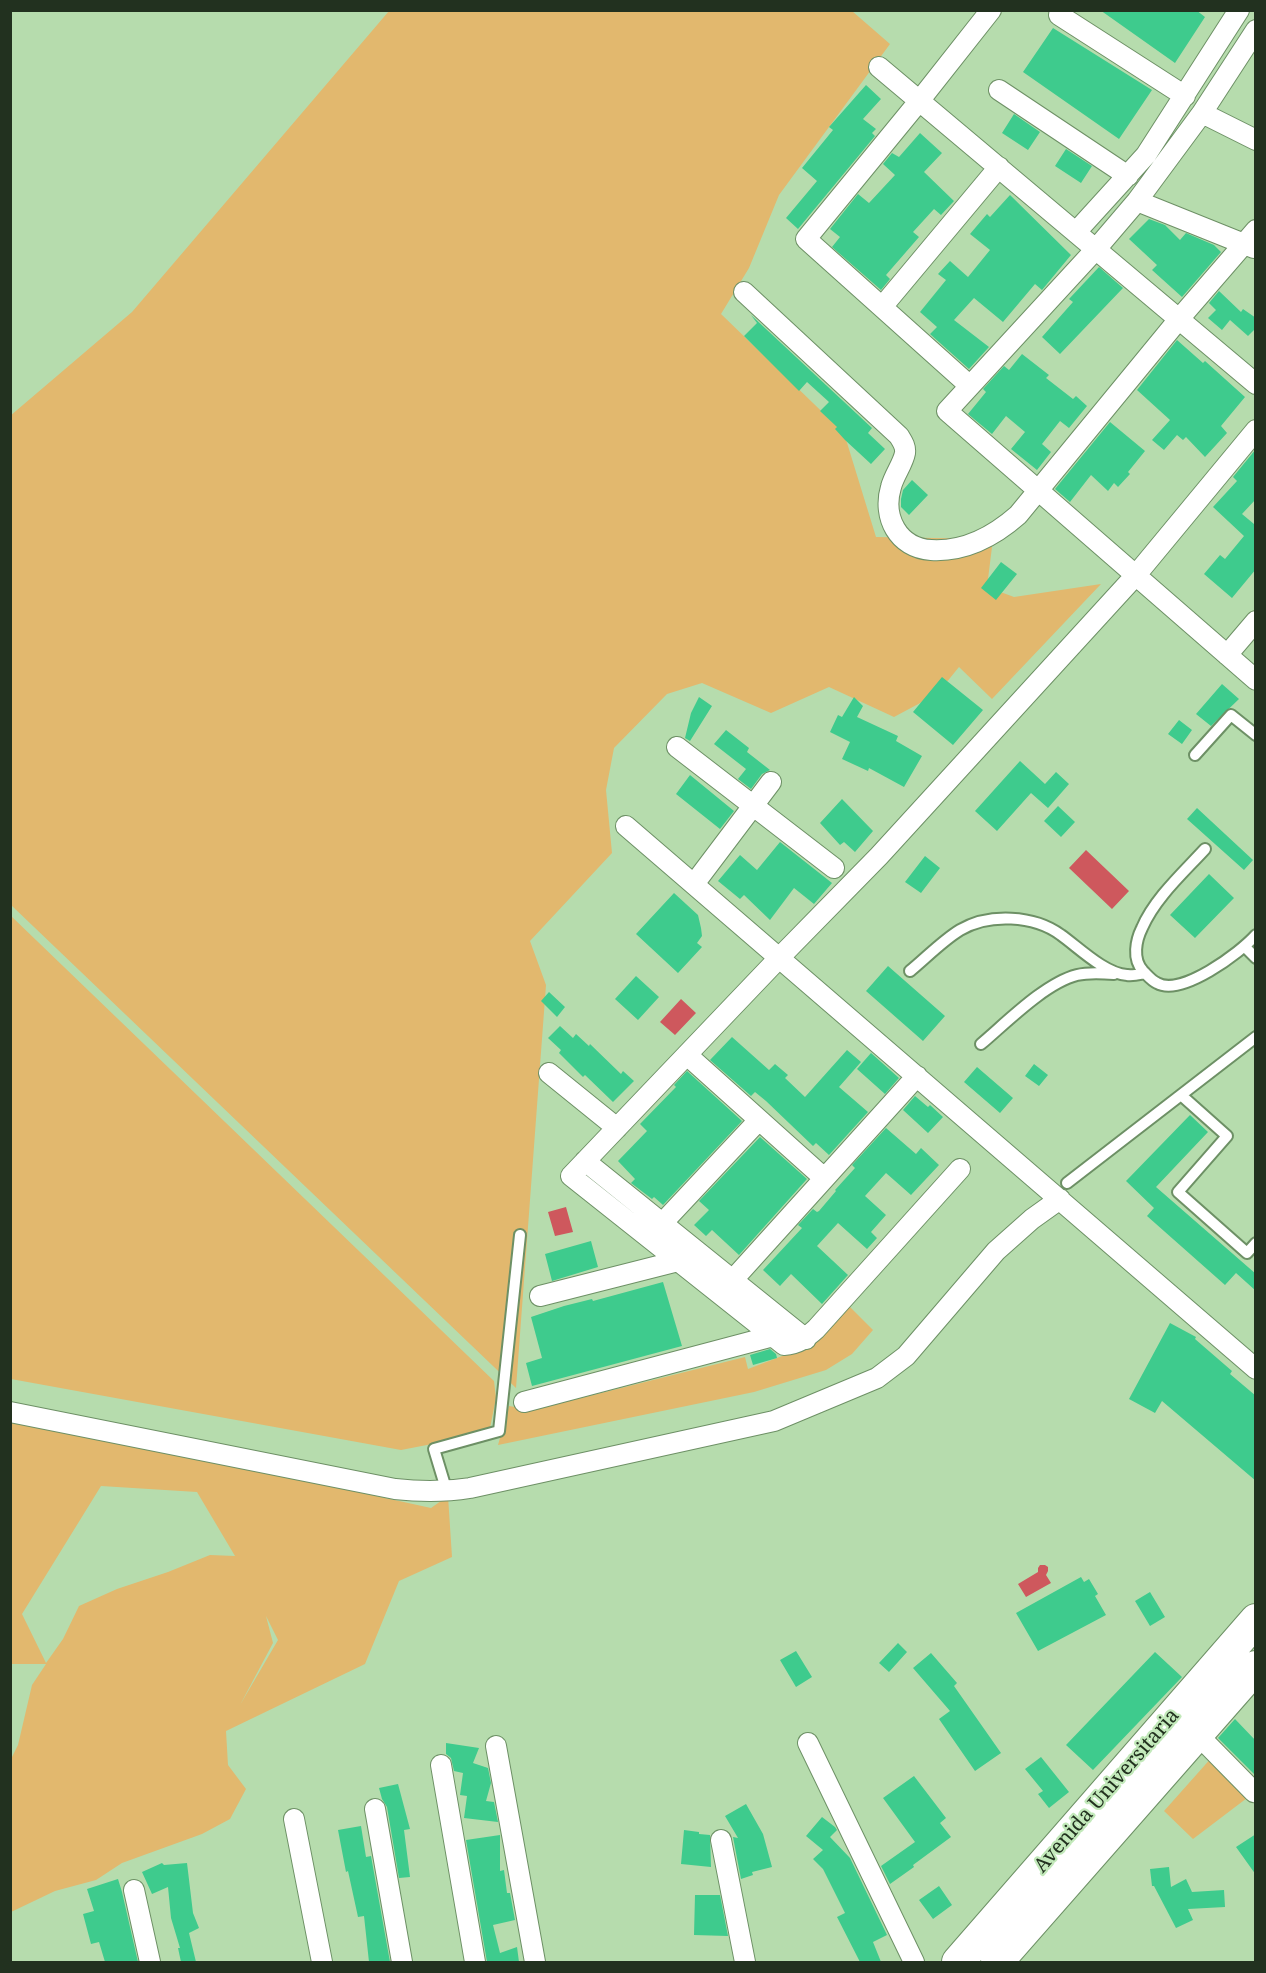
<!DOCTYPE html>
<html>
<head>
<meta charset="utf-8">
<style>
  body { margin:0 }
  #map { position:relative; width:1266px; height:1973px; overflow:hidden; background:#b6dcad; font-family:"Noto Serif",serif }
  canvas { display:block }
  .frame { position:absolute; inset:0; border:12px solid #22311f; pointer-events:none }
</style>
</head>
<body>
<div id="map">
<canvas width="1266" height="1973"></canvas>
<div class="frame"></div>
</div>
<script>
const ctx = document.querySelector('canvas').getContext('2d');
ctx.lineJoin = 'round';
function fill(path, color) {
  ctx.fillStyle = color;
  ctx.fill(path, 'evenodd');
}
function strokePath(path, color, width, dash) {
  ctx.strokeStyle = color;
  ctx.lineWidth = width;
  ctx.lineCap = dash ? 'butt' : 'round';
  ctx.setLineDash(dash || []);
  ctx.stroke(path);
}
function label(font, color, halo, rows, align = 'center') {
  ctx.font = font + ' "Noto Serif",serif';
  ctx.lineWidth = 4.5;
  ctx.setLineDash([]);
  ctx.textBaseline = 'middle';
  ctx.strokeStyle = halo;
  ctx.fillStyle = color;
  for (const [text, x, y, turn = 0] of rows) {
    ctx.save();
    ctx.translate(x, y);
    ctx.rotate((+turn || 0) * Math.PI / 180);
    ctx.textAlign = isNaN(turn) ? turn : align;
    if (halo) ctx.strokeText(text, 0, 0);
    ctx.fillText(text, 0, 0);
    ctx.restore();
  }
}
fill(new Path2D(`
  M389 11H852L890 44 779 195 749 268 721 314 844 433 876 537 993 539 987 587 1014 597 1101 584 992 699 959 667 937 694 894 717 829 687 771 713 702 683 667 694 614 748 606 790 612 853 530 941 546 985 516 1388 11 905 10 416 132 312Z
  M10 915 494 1381 496 1398 489 1433 401 1450 11 1379Z
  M847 1304 873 1330 852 1354 826 1370 754 1392 498 1445 509 1406 533 1410 745 1357 748 1369 790 1353Z
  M11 1416 431 1508 448 1496 452 1557 399 1581 365 1664 226 1731 228 1765 246 1789 230 1819 202 1834 122 1863 96 1880 55 1891 11 1912 10 1761 18 1745 32 1685 46 1664H11ZM101 1486 197 1492 235 1556 210 1555 168 1572 117 1589 79 1606 63 1639 46 1663 22 1614ZM266 1616 278 1640 240 1705 273 1643Z
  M1213 1756 1251 1795 1193 1839 1164 1811Z`), '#e2b86e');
fill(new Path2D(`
  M1086 850 1129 891 1112 909 1069 868Z
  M681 999 696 1013 675 1035 660 1022Z
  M566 1207 573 1232 555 1236 548 1212Z
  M1040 1565H1045L1048 1567V1571L1046 1575 1051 1583 1026 1597 1018 1584 1038 1572V1568Z`), '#ce585d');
fill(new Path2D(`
  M1100 10H1196L1205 17 1175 63Z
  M1053 28 1152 90 1119 139 1023 72Z
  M866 85 881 99 863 119 876 129 872 133 875 136 798 229 786 218 817 181 802 168 833 130 829 127Z
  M1014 114 1040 132 1028 150 1002 133Z
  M920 133 942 153 924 172 954 201 941 215 934 209 913 232 919 237 886 275 890 279 881 290 832 247 840 237 830 229 858 194 869 203 895 175 883 164 892 153 899 157Z
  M1066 149 1092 166 1081 183 1055 166Z
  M1010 195 1071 255 1042 290 1035 284 1003 322 974 298 954 320 989 347 969 369 930 334 937 327 920 312 946 280 938 274 950 261 968 277 990 250 970 234 987 214 990 217Z
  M1149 219 1165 225 1180 240 1186 233 1214 245 1221 252 1182 297 1152 270 1157 265 1129 239Z
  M1099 267 1123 288 1060 354 1042 337 1073 302 1069 299Z
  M1219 291 1241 312 1243 309 1256 318V328L1248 336 1230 320 1222 330 1208 318 1216 310 1209 303Z
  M751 315 872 428 868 433 885 449 871 464 845 440 835 429 837 427 820 411 829 402 807 382 799 391 744 336 757 323Z
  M1177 340 1203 363 1205 361 1245 397 1221 426 1227 433 1205 457 1186 437 1183 440 1177 435 1164 450 1152 440 1170 420 1137 390Z
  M1022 354 1049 375 1046 378 1073 399 1076 396 1087 406 1069 428 1060 421 1042 444 1051 452 1037 470 1011 449 1025 432 1006 416 992 434 968 414 986 392 983 389 1004 366 1009 370Z
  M1110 422 1145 451 1128 472 1130 474 1118 487 1114 483 1108 491 1091 475 1070 502 1055 489Z
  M1256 449V499L1242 514 1254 524 1256 523V569L1232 598 1204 574 1220 555 1225 559 1244 536 1213 507 1237 481 1233 477Z
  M912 480 928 495 909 515 901 507V499L903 490Z
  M1001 562 1017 574 996 600 981 588Z
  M942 677 983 710 953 745 913 712Z
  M1222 684 1239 699 1211 726 1196 714Z
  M699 697 712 706 690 741 685 738 691 713Z
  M854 697 863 706 857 717 898 736 896 741 922 756 904 787 869 768 868 771 842 759 850 742 830 732 838 715 842 717Z
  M1179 720 1192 730 1182 744 1168 734Z
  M726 730 749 748 747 752 770 770 762 774 751 789 738 779 746 769 714 744Z
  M1020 761 1045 784 1056 772 1069 784 1048 808 1031 793 997 831 975 811Z
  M690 775 734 811 720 829 676 794Z
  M842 799 873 831 855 852 844 842 840 845 820 823Z
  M1058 806 1075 822 1061 837 1044 821Z
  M1197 808 1253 860 1244 870 1187 819Z
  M780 842 832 883 814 904 794 888 770 920 744 895 740 899 718 881 740 855 757 870Z
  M925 856 940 868 921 893 905 882Z
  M1209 874 1234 898 1195 938 1170 915Z
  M674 893 698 915 701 928 702 936 697 943 702 947 678 973 636 934Z
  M888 966 945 1016 923 1041 866 991Z
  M636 976 659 997 638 1020 615 999Z
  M549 992 565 1007 557 1017 541 1001Z
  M560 1026 573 1038 576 1034 589 1046 590 1044 621 1074 623 1071 634 1081 613 1102 585 1075 583 1077 559 1053 561 1050 548 1038Z
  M732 1037 769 1070 775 1064 788 1075 785 1078 805 1097 847 1050 861 1062 839 1087 868 1112 829 1155 816 1143 813 1146 766 1101 755 1092 751 1096 710 1060Z
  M871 1053 899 1078 885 1094 857 1069Z
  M1034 1064 1048 1075 1039 1086 1025 1076Z
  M977 1067 1013 1098 1000 1113 964 1082Z
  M687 1071 742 1121 663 1205 654 1197 652 1199 631 1183 635 1179 618 1161 647 1131 640 1124 676 1087 674 1085Z
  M915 1096 928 1107 930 1105 943 1117 928 1133 903 1110Z
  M1190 1115 1208 1132 1156 1187 1256 1274V1291L1236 1273 1225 1285 1147 1216 1154 1208 1126 1181Z
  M886 1128 916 1154 921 1148 939 1165 911 1195 886 1173 865 1196 886 1215 871 1232 877 1238 867 1249 838 1223 817 1246 848 1275 822 1304 791 1274 780 1286 763 1270 802 1228 798 1225 813 1209 817 1212 819 1211 836 1191 835 1190 855 1168 852 1165Z
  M760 1137 807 1179 739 1255 712 1230 706 1236 694 1225 709 1210 699 1201Z
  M591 1241 598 1267 552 1281 545 1254Z
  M663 1282 682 1346 532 1386 526 1363 542 1358 531 1317 564 1306 592 1299 593 1301Z
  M1170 1323 1196 1337 1195 1339 1232 1371 1230 1374 1256 1396V1481L1162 1401 1155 1413 1129 1399Z
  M770 1349 776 1354 777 1358 753 1365 750 1355Z
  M1081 1577 1084 1582 1089 1579 1098 1594 1095 1596 1106 1615 1038 1651 1016 1613Z
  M1150 1592 1165 1617 1150 1626 1135 1601Z
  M898 1643 907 1652 889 1672 879 1663Z
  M796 1651 812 1677 796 1687 780 1660Z
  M1155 1652 1182 1677 1093 1770 1066 1745Z
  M931 1653 957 1683 954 1686 1001 1753 975 1771 939 1719 950 1711 913 1668Z
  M1235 1719 1256 1741V1776L1218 1738Z
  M446 1743 479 1748 473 1763 488 1768 491 1783 486 1801 494 1802 498 1822 464 1818 467 1796 460 1795 463 1773 454 1771 451 1758 446 1754Z
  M1041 1757 1069 1792 1049 1808 1038 1794 1043 1791 1025 1769Z
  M914 1776 946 1818 940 1823 951 1837 913 1865 914 1867 890 1884 881 1866 915 1842 883 1798Z
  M398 1784 410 1829 404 1830 410 1877 399 1878 387 1807 382 1799 379 1788Z
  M746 1804 763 1834 772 1867 752 1872 753 1875 741 1879 733 1837 738 1838 725 1816Z
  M822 1817 835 1827 837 1830 830 1837 850 1858 887 1935 873 1942 881 1962H860L837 1917 845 1913 823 1869 813 1859 823 1850 806 1836Z
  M361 1826 366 1857 371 1856 390 1962H369L364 1916 358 1917 348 1871 346 1872 338 1830Z
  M684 1830 699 1832V1834L710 1835 711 1867 681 1864Z
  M1256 1834V1875L1236 1847Z
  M500 1835V1871L504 1870 507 1893H510L515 1920 493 1925 500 1953 517 1947 519 1962H487L466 1840Z
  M162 1863 164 1865 187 1863 193 1913 199 1928 189 1933 196 1962H181L178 1948H180L171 1918 168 1887 152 1894 142 1872Z
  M1169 1867 1171 1887 1186 1879 1192 1892 1224 1890 1225 1907 1188 1909 1193 1920 1176 1928 1154 1886H1152L1150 1869Z
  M118 1879 122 1892 138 1962H105L99 1942 91 1944 83 1914 94 1911 87 1889Z
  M939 1886 952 1905 933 1919 919 1900Z
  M695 1895H720L728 1936 694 1935Z`), '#3ecb8d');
const service = new Path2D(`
  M1195 755 1231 715 1256 735
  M1205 849C1183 873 1155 898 1142 928 1136 940 1132 959 1143 971 1147 975 1152 981 1157 983 1181 997 1240 953 1256 935
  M1245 947 1256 958
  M910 971C926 958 942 941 960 930 989 913 1034 915 1061 935 1078 947 1105 974 1127 975 1133 976 1140 974 1145 973
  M981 1044C1006 1023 1045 983 1077 975 1089 972 1102 973 1114 974
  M1181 1095 1227 1136 1178 1192 1247 1253 1256 1243
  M1067 1183 1256 1037
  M447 1492 434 1449 499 1431 520 1235`);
const minor = new Path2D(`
  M1059 15 1185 96
  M1256 30 1202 113 1137 201 1096 249 947 411 1256 680
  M879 67 1256 384
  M999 90 1128 176
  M1202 113 1256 140
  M1137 201 1254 248
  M1076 232 1146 155 1239 10
  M744 292 899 436C902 441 906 446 905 453 903 464 894 475 891 487 882 517 898 548 931 550 965 552 993 537 1018 515L1179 319 1256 230
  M882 307 999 167
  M970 386 806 239 920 100 991 10
  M1227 655 1256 621
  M677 747 834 868
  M626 826 1256 1369
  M694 884 771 782
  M687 1055 824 1178
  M549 1073 617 1128
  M585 1161 806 1339
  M960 1169 816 1329C806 1338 798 1344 784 1345L571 1176 780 957 879 856 1136 575 1256 430
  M654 1232 759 1120
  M720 1294 917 1076
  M540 1296 678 1261
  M524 1402 773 1336
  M10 1412 395 1489C421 1492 445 1492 470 1488L774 1421 877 1378 906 1356 996 1251 1032 1219 1060 1199
  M1197 1734 1254 1792 1256 1791
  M808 1743 914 1962
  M496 1746 535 1962
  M441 1765 475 1962
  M375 1809 402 1962
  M294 1819 322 1962
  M721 1840 745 1962
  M134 1890 150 1962`);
const primary = new Path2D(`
  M958 1962 1256 1620
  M997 1962 1256 1667`);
strokePath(service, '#6d9065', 14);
strokePath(minor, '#6d9065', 22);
strokePath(primary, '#6d9065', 34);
strokePath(service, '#fff', 10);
strokePath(minor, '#fff', 20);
strokePath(primary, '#fff', 32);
label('20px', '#22311f', '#c2e9ba', [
  ["Avenida Universitaria",1107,1791,-49]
]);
</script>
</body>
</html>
